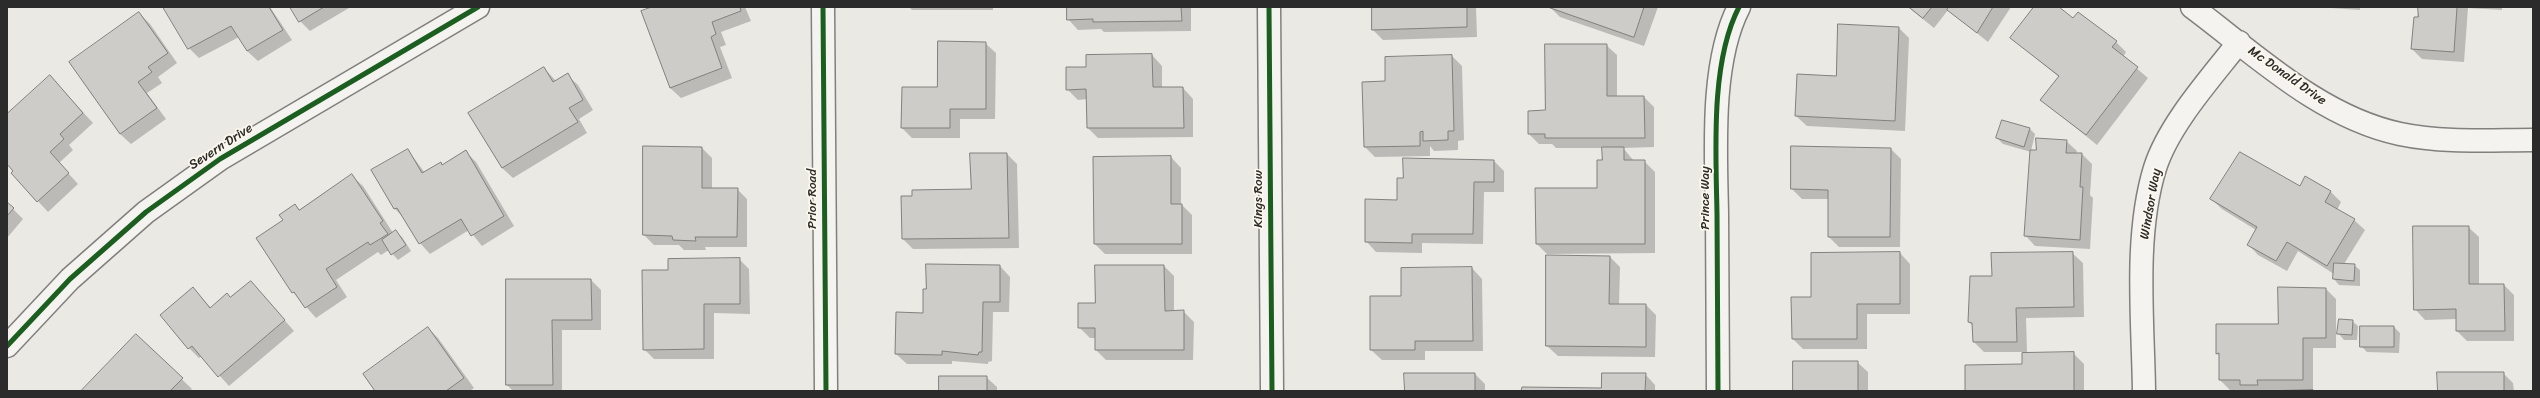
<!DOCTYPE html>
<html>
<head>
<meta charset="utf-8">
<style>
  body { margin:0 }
  #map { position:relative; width:2540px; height:398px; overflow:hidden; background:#eae9e4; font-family:Sriracha,sans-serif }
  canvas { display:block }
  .frame { position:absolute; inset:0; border:8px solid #2b2b2b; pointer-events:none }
</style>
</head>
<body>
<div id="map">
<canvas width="2540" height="398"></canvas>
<div class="frame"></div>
</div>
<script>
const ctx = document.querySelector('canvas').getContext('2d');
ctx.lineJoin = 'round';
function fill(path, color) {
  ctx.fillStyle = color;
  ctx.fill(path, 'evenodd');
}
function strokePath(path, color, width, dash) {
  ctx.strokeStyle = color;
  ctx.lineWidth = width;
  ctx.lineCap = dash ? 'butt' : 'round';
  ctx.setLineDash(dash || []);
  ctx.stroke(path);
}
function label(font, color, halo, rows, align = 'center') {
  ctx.font = font + ' Sriracha,sans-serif';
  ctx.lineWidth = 3.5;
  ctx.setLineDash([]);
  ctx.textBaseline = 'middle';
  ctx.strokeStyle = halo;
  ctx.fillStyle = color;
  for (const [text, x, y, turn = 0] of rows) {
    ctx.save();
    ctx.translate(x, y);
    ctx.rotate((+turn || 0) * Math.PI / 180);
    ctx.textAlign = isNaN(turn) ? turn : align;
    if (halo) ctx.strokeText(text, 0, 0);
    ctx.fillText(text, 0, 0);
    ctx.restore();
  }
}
fill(new Path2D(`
  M164 7H270L292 40 258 61 247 51 239 37 199 58 189 48Z
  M291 7H348L349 8 310 31 300 21Z
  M655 7H745L751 21 721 32 726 45 720 47 732 78 681 98 670 88Z
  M909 7H993V10H912Z
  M1068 7H1191V31L1104 32 1101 29 1078 30 1068 19Z
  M1373 7H1476L1477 37 1383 40 1373 30Z
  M1550 7H1658L1644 46 1560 17Z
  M1908 7H2011L1988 42 1948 10 1934 28Z
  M2035 7H2057L2073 19 2078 13 2116 42 2126 52 2123 57 2148 78 2097 145 2042 100 2059 77 2011 38Z
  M2317 7H2360V10Z
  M2419 7H2502V10L2468 8 2464 62 2422 59 2412 49Z
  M139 13 150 24 177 63 158 77 162 83 147 93 166 119 131 144 120 134 71 62Z
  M1899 28 1909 38 1905 131 1807 126 1796 116 1837 77Z
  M985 43 996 53 995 119H960V138H912L902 128 938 88Z
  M1606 45 1617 55V97H1644L1654 107V147L1623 148 1634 161H1644L1655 172V253L1547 254 1537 244 1598 189 1603 148H1556L1552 144H1539L1529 134Z
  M1152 55 1162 66V88H1183L1193 99V137L1098 138 1088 128 1087 99 1078 100 1067 89 1087 68Z
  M1452 56 1462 66 1464 140 1458 141V150L1434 151 1430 146V156L1375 157 1365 147 1363 83 1386 82Z
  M544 68 556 81 567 75 578 85 593 110 579 119 587 133 513 178 502 168 469 114Z
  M60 87 93 123 69 145 73 150 59 163 78 184 48 212 12 173 15 171 7 162V116Z
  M2030 129 2035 134 2031 151H2037L2066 141 2077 151 2076 154H2082L2092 164 2090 195 2093 198 2090 249 2035 246 2025 235 2031 152 2003 144 1997 138Z
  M702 148 712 158V189H737L747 199V247H705L706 250H684L679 245H654L644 235Z
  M1891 149 1901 159 1900 247H1839L1829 237V199H1802L1792 189Z
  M408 150 425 173 441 164 443 166 466 152 476 162 514 226 482 246 469 230 430 254 420 243 404 218 395 209 373 171Z
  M971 154H1007L1017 164 1019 248 913 249 903 239 902 197 972 190Z
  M1171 157 1181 168V204L1192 215V254H1105L1095 244Z
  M1494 161 1504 171V192H1484L1483 244 1422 243V253L1376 252 1366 241 1398 201 1404 179Z
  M352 176 363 186 393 233 396 232 402 237 411 251 398 260 389 250 381 255 378 252 336 280 347 297 316 318 293 292 257 239 284 221 295 206 300 210Z
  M2305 178 2331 192 2341 202 2337 210 2354 220 2365 230 2344 264 2354 265 2360 270V286L2339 285 2334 279V274L2298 251 2287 271 2258 255 2248 244 2256 230 2222 209 2211 199 2300 187Z
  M7 203 23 219 7 238Z
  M2468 227 2479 237V285H2504L2514 295V341H2467L2457 331V319L2425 320 2415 309Z
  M1900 253 1910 264V314H1867V349H1803L1793 339 1792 298H1812Z
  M2072 253 2083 263 2084 317 2026 318 2027 352H1984L1974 342 1973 326 1969 322 1993 278Z
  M1547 256 1610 257 1620 267 1619 305H1646L1656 315 1655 357 1558 356 1547 346Z
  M739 259 749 269 750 314 714 313V359H654L644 349 669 271Z
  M1000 266 1010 277 1009 312H993L992 361 988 362V364L952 361V364H907L896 354 924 314Z
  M1164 266 1174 276V312L1183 311 1194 322 1193 360H1106L1096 350V338H1090L1079 327Z
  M1472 268 1482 279 1483 351H1425V360H1382L1371 350 1402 297V269Z
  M507 280H591L601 290V330H562V391H513L507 385Z
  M251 282 294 331 229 386 202 356 199 358 189 348 193 288 211 308 230 299Z
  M2326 289 2336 299V348H2313V391L2230 390 2220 380V357L2217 353 2279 325Z
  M2352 321 2358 326 2357 340H2344L2339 334Z
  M2394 327 2400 333 2399 353 2367 352 2361 346Z
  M428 328 438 338 474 388 470 391H377Z
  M136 335 192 389 190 391H83Z
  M2073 353 2084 364V391H1966L2023 365Z
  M1857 362 1868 372V391H1794Z
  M2503 373 2513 383 2514 391H2439Z
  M1475 374 1485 384V391H1406Z
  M1645 374 1655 385V391H1522L1602 389Z
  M986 377 997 387V391H940Z`), '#0003');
const building = new Path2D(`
  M163 7H269L283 30 247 51 231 26 188 49Z
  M290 7H324L299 22Z
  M652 7H740L741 11 712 22 716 34 711 37 722 68 670 88 641 11Z
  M1067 7H1181L1182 21 1093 22V19L1067 20Z
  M1372 7H1467V27L1372 30Z
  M1548 7H1644L1634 37Z
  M1909 7H1932L1923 18Z
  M1949 7H1993L1977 33 1947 10Z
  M2034 7H2059L2073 18 2078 12 2117 41 2112 47 2138 67 2086 135 2040 100 2059 76 2010 38Z
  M2418 7H2457L2454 52 2411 49 2414 17H2418Z
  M139 12 168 53 148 67 152 72 138 82 157 108 120 134 69 62Z
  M1838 24 1899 27 1895 121 1795 116 1797 74 1836 76Z
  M938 41 986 42V109H950V128H901L902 87H937Z
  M1545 44H1607V96H1644L1645 138H1545V134H1528V111L1545 110Z
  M1152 54 1153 87H1183L1184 128H1087L1086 89 1066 90V67H1086V55Z
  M1452 55 1454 131H1448V140L1423 141V131L1420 132V146L1364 147 1362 82 1385 81V57Z
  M544 67 553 82 568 73 583 100 569 108 578 122 502 168 468 113Z
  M50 75 83 113 60 134 64 139 50 152 69 173 37 202 11 173 13 171 7 164V114Z
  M2002 120 2030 128 2024 147 1996 138Z
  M2036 138 2067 140 2066 153H2082L2080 187H2083L2080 240 2024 236 2030 150H2036Z
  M643 146 702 147V188H738L737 237H695L696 241 673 240 672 236 643 235Z
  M1791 146 1891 148 1890 237H1828V190L1791 189Z
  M1602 147H1624V160H1645V244H1536L1535 188H1597V160H1602Z
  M408 149 422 173 441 162 442 165 466 150 504 216 471 236 461 219 419 244 397 208 394 209 371 170Z
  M2240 152 2300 186 2305 176 2331 191 2325 202 2355 219 2327 266 2287 242 2276 261 2247 245 2257 227 2210 199Z
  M970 153H1007L1009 238 902 239 901 196H912V190L971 189Z
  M1171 156V204H1182V244H1094L1093 157Z
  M1403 158 1494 160V182H1474L1473 234H1412V243L1365 242V199L1397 200V178H1403Z
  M352 174 383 221 380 223 388 234 370 245 368 242 326 269 337 287 305 308 294 292 292 293 256 238 283 220 279 215 295 204 299 210Z
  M7 202 14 208 7 216Z
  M2413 226H2469V284H2504L2505 331H2456V309L2414 310Z
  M396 230 406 245 391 255 382 240Z
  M1900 252V304H1857V339H1792L1791 297H1811V253Z
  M2073 252 2074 307 2016 308 2017 342H1973L1972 323 1968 322 1970 276H1992L1991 253Z
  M1546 255 1610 256 1609 304H1646V347L1546 346Z
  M740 258V304H704V349L643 350 642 270H668V259Z
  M2334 263 2355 264 2354 281 2333 279Z
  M926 264 1000 265V302H983L982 352H979L978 355 942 351V355L895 354 896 312 923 313V289H926Z
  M1095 265H1164L1165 311 1184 310V350H1095V328H1078V303H1095Z
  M1472 267 1473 341H1415V350H1370V296H1401V268Z
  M506 279H591L592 320H552L553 385H506Z
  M251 281 285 320 218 377 192 346 188 349 160 315 193 287 210 308 227 293 230 297Z
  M2278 287 2326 288V338H2303V380H2257L2258 385H2240V380H2219V353L2216 354V324H2278Z
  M2339 319 2353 320 2352 335 2337 334Z
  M2360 326H2394V347H2360Z
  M428 327 464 378 446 391H375L363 374Z
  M136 334 183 378 170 391H81Z
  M2074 352V391H1965V365L2022 364V353Z
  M1793 361H1858V391H1793Z
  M2437 372H2504V391H2438Z
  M1404 373H1475V391H1405Z
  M1602 373H1646L1645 391H1521L1522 387 1601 388Z
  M939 376H987V391H939Z
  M2313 390V391H2264Z`);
fill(building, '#cdccc8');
strokePath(building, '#81807e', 1);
const minor = new Path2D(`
  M823 7 826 391
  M2192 7C2255 54 2320 117 2400 134 2443 143 2489 140 2533 140
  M7 346 70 279 146 212 220 159 478 7
  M1718 391C1718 332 1717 273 1717 214 1716 153 1710 63 1739 7
  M2144 391C2143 320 2134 236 2155 168 2169 124 2211 78 2239 42`);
const major = new Path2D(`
  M1269 7 1272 391`);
strokePath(minor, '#81807e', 25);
strokePath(major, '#81807e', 25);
strokePath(minor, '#f4f3ef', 22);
strokePath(major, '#f4f3ef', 22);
strokePath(new Path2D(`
  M823 7 826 391
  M1269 7 1272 391
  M7 346 70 279 146 212 220 159 478 7
  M1718 391C1718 332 1717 273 1717 214 1716 153 1710 63 1739 7`), '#1b5e20', 5);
label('13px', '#2b2b2b', '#fbf7ec', [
  ["Mc Donald Drive",2287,76,35],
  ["Severn Drive",221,147,-33],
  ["Prince Way",1706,198,-90],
  ["Prior Road",813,199,-90],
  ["Kings Row",1259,199,-90],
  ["Windsor Way",2151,204,-80]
]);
</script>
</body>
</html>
